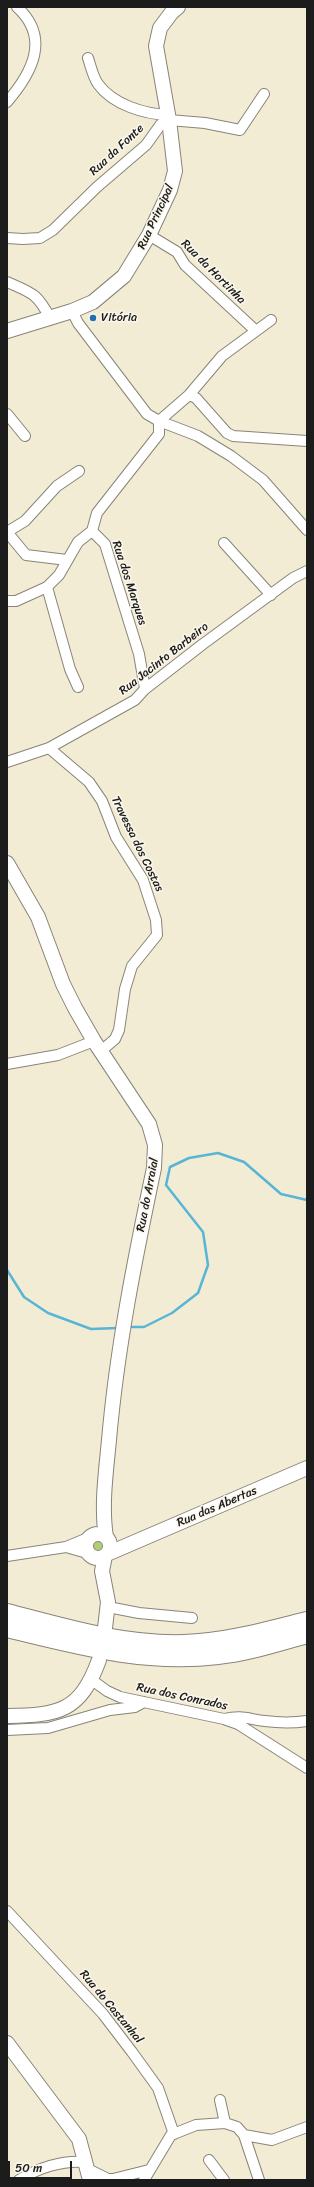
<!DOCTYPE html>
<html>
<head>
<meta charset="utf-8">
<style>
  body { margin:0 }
  #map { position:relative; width:314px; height:2187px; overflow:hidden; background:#f3ecd5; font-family:Sriracha,sans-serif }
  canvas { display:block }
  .frame { position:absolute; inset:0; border:8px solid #1c1c1c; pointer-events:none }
  .scale { position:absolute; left:8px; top:2161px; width:64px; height:18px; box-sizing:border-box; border:2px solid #1c1c1c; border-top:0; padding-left:5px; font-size:12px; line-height:14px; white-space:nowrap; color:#1c1c1c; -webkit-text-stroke:3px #fbf7ec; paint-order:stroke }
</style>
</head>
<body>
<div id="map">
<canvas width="314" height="2187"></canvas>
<div class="frame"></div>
<div class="scale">50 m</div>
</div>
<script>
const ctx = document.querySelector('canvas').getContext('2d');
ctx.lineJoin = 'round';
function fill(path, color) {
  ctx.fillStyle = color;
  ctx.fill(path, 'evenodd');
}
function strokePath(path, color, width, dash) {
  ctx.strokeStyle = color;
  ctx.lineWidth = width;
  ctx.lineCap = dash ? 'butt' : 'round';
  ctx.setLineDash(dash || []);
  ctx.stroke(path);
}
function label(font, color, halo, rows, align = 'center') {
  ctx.font = font + ' Sriracha,sans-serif';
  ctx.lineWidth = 3;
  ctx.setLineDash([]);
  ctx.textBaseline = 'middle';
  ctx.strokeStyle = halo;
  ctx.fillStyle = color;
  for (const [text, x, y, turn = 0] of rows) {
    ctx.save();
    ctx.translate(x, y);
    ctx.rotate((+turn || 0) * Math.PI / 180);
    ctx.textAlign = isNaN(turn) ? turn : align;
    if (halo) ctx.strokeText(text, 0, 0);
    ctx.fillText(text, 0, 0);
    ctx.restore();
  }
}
fill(new Path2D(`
  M90 1546a7 7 0 1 1 14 0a7 7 0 1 1-14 0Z`), '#afce75');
strokePath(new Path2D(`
  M7 1270 24 1297 48 1313 91 1329 118 1328
  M127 1327H144L172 1313 198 1293 208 1265 203 1232 166 1185 170 1167 189 1158 218 1153 244 1162 281 1194 307 1200`), '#57b5d5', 2.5);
const street = new Path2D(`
  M88 58C91 67 93 77 98 84 113 105 145 114 168 115
  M7 102C32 73 51 38 17 7
  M149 235 177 252 185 265 256 331
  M7 238 23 239 40 238 53 230 97 187 146 145 161 124 169 120 205 123 240 130 264 94
  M7 282C32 293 37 293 50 318
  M72 311 78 323 147 414 159 421 198 436 231 456 263 480 307 530
  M189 395 196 398 227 433 233 436 307 441
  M7 414 25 436
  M92 531 97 513 159 434V421L189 395 222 356 271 320
  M7 532 25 521 57 486 79 471
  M7 532 26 555 67 560
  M224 543 271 595
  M47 587 70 669 78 687
  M7 601H16L47 587 59 575 78 542 92 531 105 544 139 654 145 689
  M49 748 89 782 102 801 116 837 143 880 156 920 157 935 132 966 125 989 119 1030 115 1039 101 1051
  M7 762 49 748 135 700 145 689 203 644 293 578 307 571
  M7 1064 58 1055 94 1041
  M66 1547 87 1553
  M7 1556 66 1547 88 1538
  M108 1607 139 1613 192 1618
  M92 1680 107 1691 120 1697 224 1719 238 1724 307 1768
  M224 1719C242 1715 248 1719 265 1721 280 1723 293 1723 307 1721
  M7 1730 48 1728 110 1710 135 1707 144 1702
  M7 1911 103 2014 132 2052 158 2088 174 2134
  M220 2100 225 2123
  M244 2135 259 2180
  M209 2160 224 2180
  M86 2168 108 2179H113L149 2170
  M19 2180C38 2168 62 2160 85 2162
  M144 2180 171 2135 196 2125 225 2123 237 2127 244 2135 272 2140 307 2127`);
const secondary = new Path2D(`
  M7 331 72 311 93 302 124 276 149 235 170 190 175 171 169 120 156 46 160 28 172 12 178 7
  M7 863 38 917 63 984 75 1008 94 1041 149 1124 155 1145 154 1168C135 1258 117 1348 109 1440 106 1472 101 1506 106 1537
  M86 1546a12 12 0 1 1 24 0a12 12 0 1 1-24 0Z
  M107 1554 307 1468
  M105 1556 102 1571 108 1602 105 1628
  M7 1716C59 1715 80 1712 99 1660
  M7 2043 79 2139 90 2180`);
const highway = new Path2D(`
  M7 1613C65 1628 123 1646 184 1644 225 1643 267 1631 307 1621
  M7 1628C77 1645 145 1664 218 1655 248 1652 278 1642 307 1634`);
strokePath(street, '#888478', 12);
strokePath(secondary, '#888478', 16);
strokePath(highway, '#888478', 20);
strokePath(street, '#fff', 10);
strokePath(secondary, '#fff', 14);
strokePath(highway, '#fff', 18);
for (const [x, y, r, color] of [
  [93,318,4,"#1f6fb2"]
]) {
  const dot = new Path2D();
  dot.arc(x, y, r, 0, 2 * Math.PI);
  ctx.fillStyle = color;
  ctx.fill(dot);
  strokePath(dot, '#fbf7ec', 1.5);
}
label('12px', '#1c1c1c', '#fbf7ec', [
  ["Rua da Fonte",117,150,-43],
  ["Rua Principal",156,217,-65],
  ["Rua da Hortinha",213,272,45],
  ["Rua dos Marques",129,583,72],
  ["Rua Jacinto Barbeiro",164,659,-38],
  ["Travessa dos Costas",137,844,64],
  ["Rua do Arraial",148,1195,-79],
  ["Rua das Abertas",217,1507,-23],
  ["Rua dos Conrados",182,1697,12],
  ["Rua do Castanhal",111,2007,50]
]);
label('12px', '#1c1c1c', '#fbf7ec', [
  ["Vitória",101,318]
], 'left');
</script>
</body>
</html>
